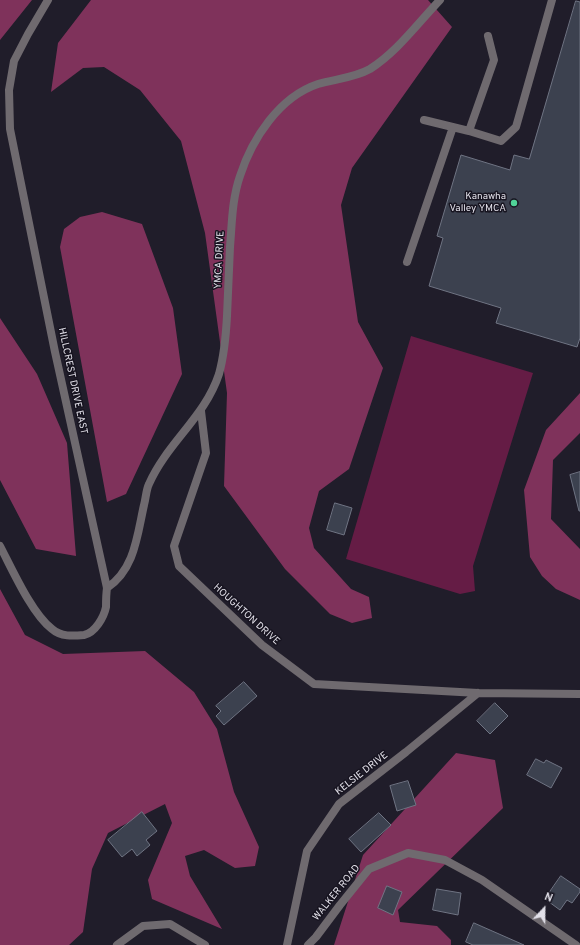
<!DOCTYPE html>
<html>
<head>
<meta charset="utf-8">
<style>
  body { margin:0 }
  #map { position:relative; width:580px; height:945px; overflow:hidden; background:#201d2a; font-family:Overpass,sans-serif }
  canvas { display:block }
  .north { position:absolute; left:524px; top:889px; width:40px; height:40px; -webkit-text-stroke:3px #171420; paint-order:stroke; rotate:22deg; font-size:11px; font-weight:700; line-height:16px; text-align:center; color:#e2e0e9 }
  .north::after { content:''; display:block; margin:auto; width:14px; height:18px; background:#e2e0e9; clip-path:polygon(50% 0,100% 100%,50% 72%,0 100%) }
</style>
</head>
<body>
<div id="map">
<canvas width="580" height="945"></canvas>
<div class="north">N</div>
</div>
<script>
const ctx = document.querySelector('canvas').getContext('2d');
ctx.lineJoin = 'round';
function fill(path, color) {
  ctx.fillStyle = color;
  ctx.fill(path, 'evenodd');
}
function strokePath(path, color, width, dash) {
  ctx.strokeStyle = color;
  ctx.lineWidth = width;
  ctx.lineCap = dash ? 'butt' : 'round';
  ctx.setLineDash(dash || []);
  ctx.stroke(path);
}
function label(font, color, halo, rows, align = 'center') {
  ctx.font = font + ' Overpass,sans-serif';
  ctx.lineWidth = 3;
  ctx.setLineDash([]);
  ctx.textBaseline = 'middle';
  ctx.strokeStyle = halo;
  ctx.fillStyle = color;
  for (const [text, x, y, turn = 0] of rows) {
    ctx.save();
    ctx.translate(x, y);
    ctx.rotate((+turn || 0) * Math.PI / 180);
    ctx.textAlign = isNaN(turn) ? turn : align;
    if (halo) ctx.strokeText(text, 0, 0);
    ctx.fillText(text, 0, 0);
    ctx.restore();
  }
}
fill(new Path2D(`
  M411 336 533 373 473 566 475 591 460 594 346 559Z`), '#651c45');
fill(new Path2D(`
  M0 0H32L0 40Z
  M91 0H428L452 27 352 168 341 205 358 322 383 368 349 469 319 491 309 528 314 548 351 589 369 597 372 618 352 623 330 614 285 569 224 486 227 393 205 233 181 141 140 90 104 67 83 68 51 92 58 43Z
  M102 212 142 224 173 308 182 374 126 494 107 502 60 247 64 229 80 217Z
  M0 318 37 374 67 443 76 556 36 549 0 480Z
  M580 393V433L553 460 551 519 580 549V600L556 589 542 576 530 557 524 490 546 430Z
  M0 589 25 635 63 654 145 651 194 692 217 729 234 792 259 847 255 866 235 868 204 850 185 856 190 876 222 929 152 899 148 880 172 823 165 804 108 833 92 869 83 932 69 945H0Z
  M456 753 495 760 503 808 398 910 400 922 437 926 451 940V945H334L363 855Z`), '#7f325b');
const building = new Path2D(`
  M576 1 580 2V338L577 347 496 323 501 308 429 286 443 238 437 236 461 155 510 170 514 155 529 159Z
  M580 472V511H579L570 475Z
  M335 503 352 508 344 535 327 530Z
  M244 682 257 696 224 725 216 716 221 711 216 706Z
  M495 703 508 716 490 734 477 721Z
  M536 759 544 763 546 760 562 768 551 788 527 775Z
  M408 781 416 805 397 811 390 786Z
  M142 812 157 831 146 840 150 845 137 856 132 849 122 857 108 840Z
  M379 813 391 825 361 852 349 839Z
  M561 876 580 889V892L572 903 567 900 560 910 545 899Z
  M387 886 402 892 393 915 378 908Z
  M437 889 461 893 458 915 433 910Z
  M474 923 524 945H473L466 942Z`);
fill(building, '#3c414f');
strokePath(building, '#6f7483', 1);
strokePath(new Path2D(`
  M424 120 469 131 494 60 488 36
  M469 131 501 141 516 127 552 0
  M407 262 453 127`), '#6f6a6f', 8);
strokePath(new Path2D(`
  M201 411 206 453 174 546 179 566 262 645 314 684 478 693 580 694
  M0 546C12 569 32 614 52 629 61 637 73 636 84 635 95 633 104 617 106 607 106 601 106 595 107 588L55 352 10 129 9 90 14 61 28 34 48 0
  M107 588C135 569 137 536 144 505 146 498 146 490 149 484 167 443 205 417 219 374 224 356 226 335 227 316 228 293 229 270 230 247 232 223 232 199 240 176 252 139 279 97 318 84 335 79 354 78 370 69 397 52 418 23 440 0
  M117 945 143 926 170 924 205 945
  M287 945 307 851 339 804 406 752 478 693
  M308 945 316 937 340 905 369 869 408 853 445 860 482 880 576 945`), '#6f6a6f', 8);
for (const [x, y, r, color] of [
  [514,203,4,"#50d398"]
]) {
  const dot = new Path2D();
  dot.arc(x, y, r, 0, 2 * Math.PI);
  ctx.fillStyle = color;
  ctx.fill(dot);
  strokePath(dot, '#171420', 1.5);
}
label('10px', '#e2e0e9', '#171420', [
  ["Kanawha",506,197],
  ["Valley YMCA",506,209]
], 'right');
label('10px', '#e2e0e9', '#171420', [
  ["YMCA DRIVE",220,260,-87],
  ["HILLCREST DRIVE EAST",72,381,78],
  ["HOUGHTON DRIVE",246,615,42],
  ["KELSIE DRIVE",362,774,-38],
  ["WALKER ROAD",337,893,-51]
]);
</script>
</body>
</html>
